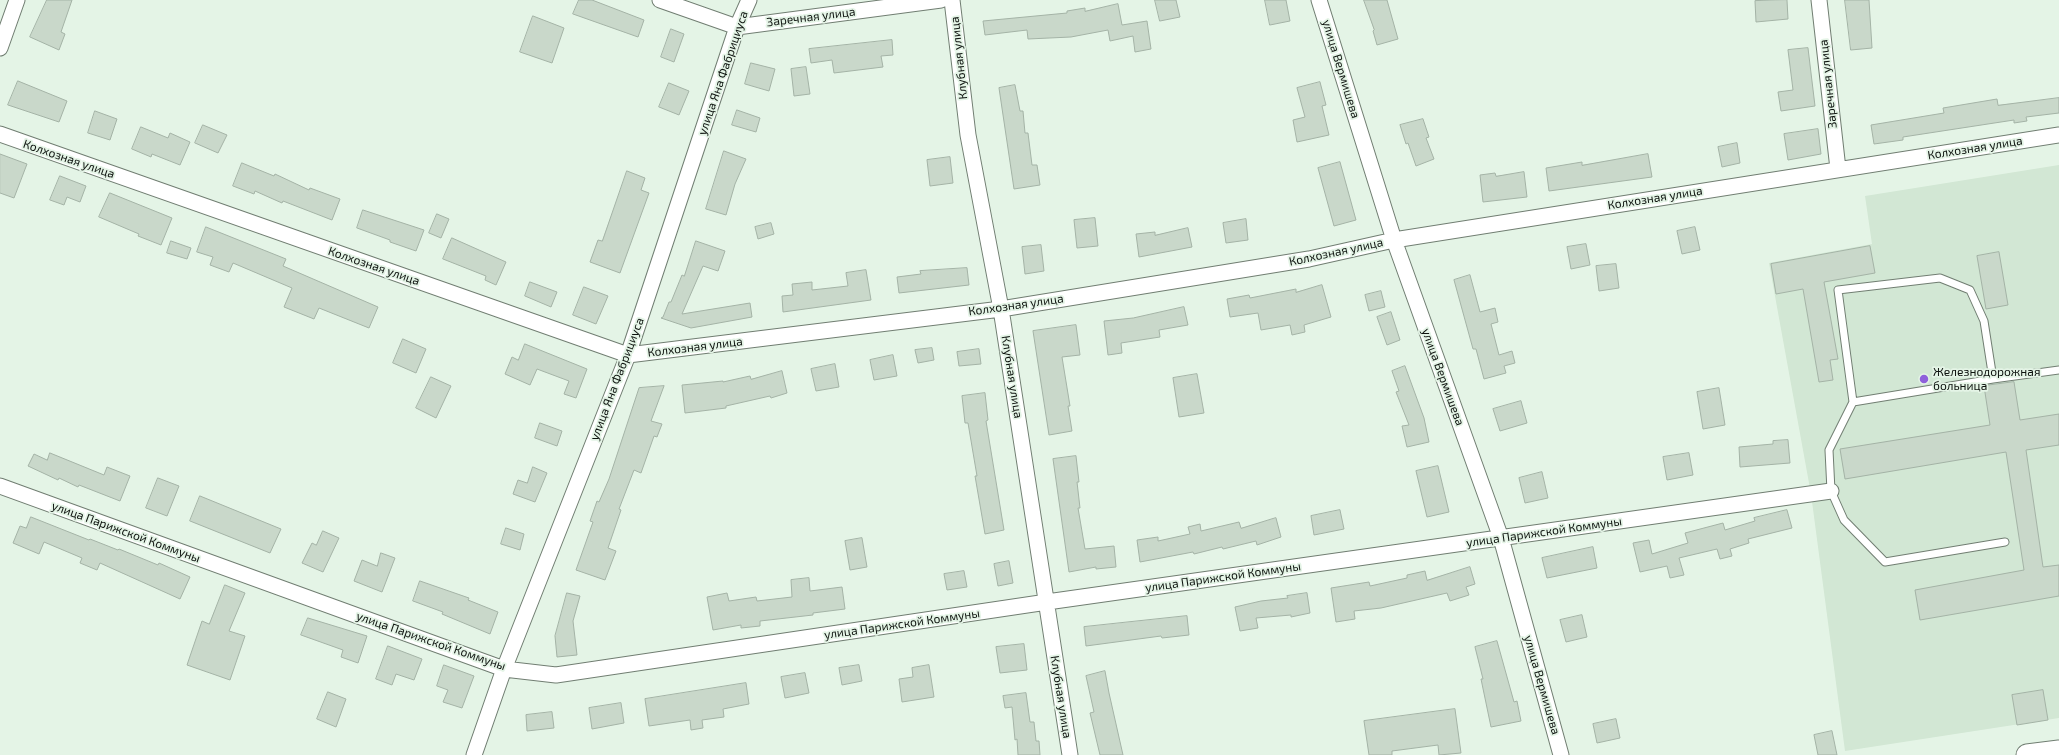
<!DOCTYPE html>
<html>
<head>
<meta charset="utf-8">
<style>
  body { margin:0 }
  canvas { display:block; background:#e4f4e6 }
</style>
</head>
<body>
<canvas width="2059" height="755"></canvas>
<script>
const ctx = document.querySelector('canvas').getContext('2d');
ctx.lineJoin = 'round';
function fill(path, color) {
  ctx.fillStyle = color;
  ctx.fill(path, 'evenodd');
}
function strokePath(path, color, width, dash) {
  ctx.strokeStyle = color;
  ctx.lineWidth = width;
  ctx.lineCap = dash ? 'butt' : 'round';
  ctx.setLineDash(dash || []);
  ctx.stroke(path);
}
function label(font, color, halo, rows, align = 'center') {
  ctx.font = font + ' "Exo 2",sans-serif';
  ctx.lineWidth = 3.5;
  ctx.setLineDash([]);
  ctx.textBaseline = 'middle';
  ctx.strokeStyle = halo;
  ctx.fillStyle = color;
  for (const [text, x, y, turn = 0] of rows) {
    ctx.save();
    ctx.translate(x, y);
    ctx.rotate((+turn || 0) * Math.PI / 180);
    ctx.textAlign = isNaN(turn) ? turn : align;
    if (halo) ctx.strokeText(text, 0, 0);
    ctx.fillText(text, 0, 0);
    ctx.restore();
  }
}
fill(new Path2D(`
  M2059 165V718L1845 751 1811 494 1769 263 1872 244 1865 196Z`), '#d2e7d4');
const building = new Path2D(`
  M47 0H72L61 32 65 34 59 50 30 37Z
  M579 0H592L644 20 638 37 573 14Z
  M1155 0H1176L1180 17 1160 21Z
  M1265 0H1286L1290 21 1270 25Z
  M1364 0H1387L1398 39 1377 45 1373 31 1374 30Z
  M1787 0 1788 19 1756 22 1755 1Z
  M1845 0H1869L1872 48 1851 50Z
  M1118 4 1122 25 1147 21 1151 49 1135 52 1133 36 1110 41 1108 30 1071 37 1028 39 1027 30 985 35 983 21 1067 13V11L1085 8V11Z
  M533 16 564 28 552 63 520 52Z
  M671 29 684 34 674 62 661 57Z
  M892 40 893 55 881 56 883 67 834 73 832 60 811 63 809 49Z
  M1808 48 1815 106 1781 111 1778 92 1793 90 1788 50Z
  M751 63 775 69 769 91 745 84Z
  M806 67 810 94 794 96 791 69Z
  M18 81 67 101 59 122 8 105Z
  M1320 82 1326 105 1322 106 1329 135 1297 142 1293 120 1305 117 1297 88Z
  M669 83 689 91 679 115 659 107Z
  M1015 85 1020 111H1023L1025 133H1028L1032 165H1037L1040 185 1014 189 999 88Z
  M2059 98V113L2026 117 2027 121 2014 123V120L1903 137V140L1874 144 1871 125 1944 113 1943 108 1997 99 1998 105Z
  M737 110 760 118 756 132 732 125Z
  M95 111 117 119 110 140 88 133Z
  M1423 119 1429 137 1426 138 1434 159 1416 166 1408 143 1406 144 1400 125Z
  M203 125 227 135 218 153 195 143Z
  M141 127 168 138 170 133 190 142 180 165 152 154 151 157 132 149Z
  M1818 129 1821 154 1788 160 1784 134Z
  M1737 143 1740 163 1722 167 1718 147Z
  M724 151 746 159 735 184 726 215 706 209Z
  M0 154 27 164 14 198 0 193Z
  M1648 154 1652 177 1549 191 1546 168 1582 162V165Z
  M950 157 953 183 930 186 927 160Z
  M1340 162 1356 220 1334 226 1318 168Z
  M242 163 274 176 275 174 309 190 310 188 340 199 332 220 283 201 282 203 255 191 254 194 233 186Z
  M627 171 645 178 641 190 649 193 620 273 590 262 598 240 602 241Z
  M1524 172 1527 197 1483 202 1480 175 1495 173 1496 176Z
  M60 176 86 186 80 202 67 197 64 205 50 200Z
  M110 193 172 218 161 245 138 236 139 234 99 217Z
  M363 210 424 230 416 251 390 242V240L357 228Z
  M437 214 449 219 441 238 429 233Z
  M1095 218 1098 246 1077 248 1074 220Z
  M1246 219 1248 240 1226 243 1223 223Z
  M771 223 774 234 758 239 755 227Z
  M206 227 286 259 283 266 378 307 369 328 319 308 314 319 284 307 292 288 233 263 229 272 210 265 213 257 197 252Z
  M1695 227 1700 250 1682 254 1677 231Z
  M1188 228 1192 247 1139 257 1136 234 1155 232V235Z
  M452 238 506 262 496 285 485 280 486 276 443 259Z
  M171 241 191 248 187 259 167 253Z
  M696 241 725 251 718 271 703 266 682 314 750 303 752 317 691 328 661 318 663 317 669 302H671L682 275 684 276Z
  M1586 244 1590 265 1571 269 1567 247Z
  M1041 245 1044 271 1025 274 1022 247Z
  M1870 246 1875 273 1824 282 1838 359 1830 360 1833 380 1819 382 1803 289 1776 294 1771 264Z
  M1999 252 2008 305 1986 309 1977 256Z
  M1616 264 1619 288 1599 291 1596 266Z
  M967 268 969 285 899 293 897 277 921 274 920 271Z
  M866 270 871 300 783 312 782 296 793 295 792 284 812 282V290L848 286 846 273Z
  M1470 275 1480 312 1495 308 1498 322 1491 324 1499 355 1512 351 1515 363 1504 366 1506 373 1484 379 1476 349H1473L1454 280Z
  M530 282 557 292 551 307 525 296Z
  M1322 285 1331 317 1304 325 1305 332 1292 335 1290 325 1261 330 1258 313 1230 317 1227 299 1249 295 1250 298 1296 289V292Z
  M584 287 608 296 596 324 573 315Z
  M1381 291 1385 307 1369 311 1365 295Z
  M1184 307 1188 325 1159 330 1160 337 1121 343 1122 353 1108 355 1104 321 1133 318Z
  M1391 312 1400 340 1387 345 1377 317Z
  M1076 325 1080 355 1062 357 1070 406H1068L1072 431 1049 435 1033 331Z
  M403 339 426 349 416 373 393 363Z
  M525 344 587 369 576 398 564 394 569 381 537 369 530 385 505 374 512 357 518 360Z
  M932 348 934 360 918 363 915 350Z
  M979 349 981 364 959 366 957 352Z
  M893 355 897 376 874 380 870 360Z
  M835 364 839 387 816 391 811 369Z
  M1405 366 1424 418 1429 442 1407 447 1402 426 1409 425 1396 392 1399 391 1392 371Z
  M782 371 787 393 771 398 770 396 726 406V408L685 413 682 385 723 381V382L750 376 751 379Z
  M1197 374 1204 413 1179 417 1173 378Z
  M431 377 451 386 436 418 416 408Z
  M2014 382 2020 420 2059 414V445L2026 450 2043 567 2059 565V596L1920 620 1915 590 2024 570 2006 452 1845 479 1840 449 1990 425 1984 386Z
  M664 386 651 421 662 424 657 437 654 436 641 473 634 470 619 509 621 510 608 548 616 551 605 580 576 570 593 522 590 521 597 501 599 502 609 479 639 388Z
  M1719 388 1725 425 1703 429 1697 392Z
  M985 393 988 420 986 421 1004 530 985 534 975 476H977L968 423H965L962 396Z
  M1521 401 1527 423 1500 431 1493 409Z
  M540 423 562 431 557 446 535 438Z
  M1788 440 1790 463 1740 467 1739 447 1773 444V441Z
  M50 453 104 475 107 467 130 476 120 501 79 485 78 487 59 478 58 480 28 466 34 454 47 460Z
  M1689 453 1693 475 1667 480 1663 457Z
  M1076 456 1079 482H1077L1080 508H1078L1085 549 1114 546 1116 567 1096 569V567L1069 572 1053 459Z
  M1438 466 1449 512 1427 517 1416 471Z
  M533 467 547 473 535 502 513 494 518 480 527 483Z
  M1542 472 1548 498 1525 503 1519 478Z
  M158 478 179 486 167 516 146 508Z
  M200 496 281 529 270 553 190 521Z
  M1340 510 1344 529 1314 535 1311 516Z
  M1787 510 1792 528 1748 539 1749 543 1730 549 1732 556 1720 559 1717 549 1679 558 1684 575 1670 578 1667 566 1640 572 1633 543 1649 540 1652 554 1688 543 1685 533 1723 523 1725 530 1755 521 1754 518Z
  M31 517 89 540 90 539 118 550 119 549 158 565 159 563 190 577 180 599 100 563 97 570 80 563 82 558 44 542 39 554 13 543 20 526 26 528Z
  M1276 518 1281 537 1257 545 1256 541 1223 549 1222 547 1194 554 1193 552 1140 562 1137 540 1158 537V541L1190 534 1188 527 1200 524 1201 531 1239 522 1241 528Z
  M506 528 524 534 520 550 501 544Z
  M323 531 339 538 323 572 302 563 312 543 316 545Z
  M862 538 867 567 850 570 845 541Z
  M1593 547 1597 568 1547 578 1542 558Z
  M381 553 395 558 382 592 354 581 362 560 377 566Z
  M1009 561 1013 583 998 586 994 564Z
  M1470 567 1475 584 1466 587 1469 595 1450 601 1447 593 1381 608 1354 611 1355 619 1336 622 1331 588 1369 582 1370 586 1407 578V575L1425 571 1427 580Z
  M964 571 967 587 947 590 944 574Z
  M809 578 810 591 842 587 845 609 813 613V615L760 621V626L741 628V625L713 630 707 597 727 593 729 601 756 597 757 601 792 597 791 580Z
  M420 581 469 598 468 600 498 612 490 634 442 614 443 612 413 601Z
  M225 585 245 593 229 631 245 636 230 680 187 665 202 621 209 624Z
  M567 593 580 596 573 621 577 655 557 657 555 636Z
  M1307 593 1310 613 1291 617V615L1256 618 1258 628 1240 631 1235 607 1261 601 1288 598 1287 596Z
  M1582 615 1587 637 1566 642 1560 620Z
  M1187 616 1189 635 1162 638 1161 636 1086 646 1084 627Z
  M308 618 367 636 358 663 341 657 343 650 301 635Z
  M1497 641 1514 702 1517 701 1521 721 1491 727 1481 679H1483L1475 647Z
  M1024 644 1027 670 1000 673 996 647Z
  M388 646 422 659 414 680 396 674 392 685 376 679Z
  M444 665 474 676 462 708 443 702 448 690 437 686Z
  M859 665 862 681 842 685 839 668Z
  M929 665 934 697 902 702 899 679 913 677 912 668Z
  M1105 671 1109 693 1123 755H1100L1090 713 1094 712 1086 676Z
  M805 673 809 693 785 698 781 677Z
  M746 683 749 704 723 709 724 717 702 720 703 728 691 730 690 720 649 726 645 699Z
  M2043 690 2048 720 2017 725 2012 695Z
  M328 692 346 699 336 727 317 719Z
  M1026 693 1030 722H1034L1036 741H1039L1040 755H1018L1017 739 1015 740 1012 707 1005 708 1003 696Z
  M621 703 624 723 592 729 589 708Z
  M1455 709 1461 753 1439 755 1438 745 1392 751V755H1369L1364 721Z
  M552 712 554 728 527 731 526 715Z
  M1616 719 1620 738 1597 743 1593 724Z
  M1832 731 1837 755H1818L1814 735Z`);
fill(building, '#c9d8ca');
strokePath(building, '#a4b3a6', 1);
const lane = new Path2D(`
  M1853 402 1838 290 1940 278 1970 290 1984 321 1993 379
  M2005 542 1885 562 1844 520 1831 491 1829 450 1853 402 1993 379 2059 370`);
const street = new Path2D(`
  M660 0 737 27 941 0
  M952 0 968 135 1001 309 1070 755
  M1319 0 1394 240 1501 538 1561 755
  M1819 0 1838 169
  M0 48 17 0
  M0 134 628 355 1001 309 1309 259 1394 240 2059 135
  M0 486 504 669 556 675 1047 602 1831 491
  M474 755 504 669 628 355 737 27 749 0`);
const secondary = new Path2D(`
  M2027 755 2059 751`);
strokePath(lane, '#717e72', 9);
strokePath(street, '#717e72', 17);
strokePath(secondary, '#717e72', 23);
strokePath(lane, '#fff', 7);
strokePath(street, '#fff', 15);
strokePath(secondary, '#fff', 21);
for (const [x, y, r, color] of [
  [1924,379,5,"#8f61db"]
]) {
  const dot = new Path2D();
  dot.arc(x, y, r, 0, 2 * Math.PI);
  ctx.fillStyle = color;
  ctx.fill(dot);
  strokePath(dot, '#e4f4e6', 1.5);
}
label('12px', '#0e130f', '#e4f4e6', [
  ["Заречная улица",811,17,-7],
  ["Клубная улица",959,58,-96],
  ["улица Вермишева",1341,69,73],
  ["улица Яна Фабрициуса",723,73,-71],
  ["Заречная улица",1828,84,-96],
  ["Колхозная улица",1975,148,-9],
  ["Колхозная улица",69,159,19],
  ["Колхозная улица",1655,198,-9],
  ["Колхозная улица",1336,252,-12],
  ["Колхозная улица",374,266,19],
  ["Колхозная улица",1016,305,-8],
  ["Колхозная улица",695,347,-7],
  ["Клубная улица",1012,377,81],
  ["улица Вермишева",1443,377,70],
  ["улица Яна Фабрициуса",617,379,-69],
  ["улица Парижской Коммуны",126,532,20],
  ["улица Парижской Коммуны",1544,532,-8],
  ["улица Парижской Коммуны",1223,577,-8],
  ["улица Парижской Коммуны",902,624,-8],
  ["улица Парижской Коммуны",431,641,19],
  ["улица Вермишева",1542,685,74],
  ["Клубная улица",1061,697,81]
]);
label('12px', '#0e130f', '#e4f4e6', [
  ["Железнодорожная",1933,372],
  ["больница",1933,386]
], 'left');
</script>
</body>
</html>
